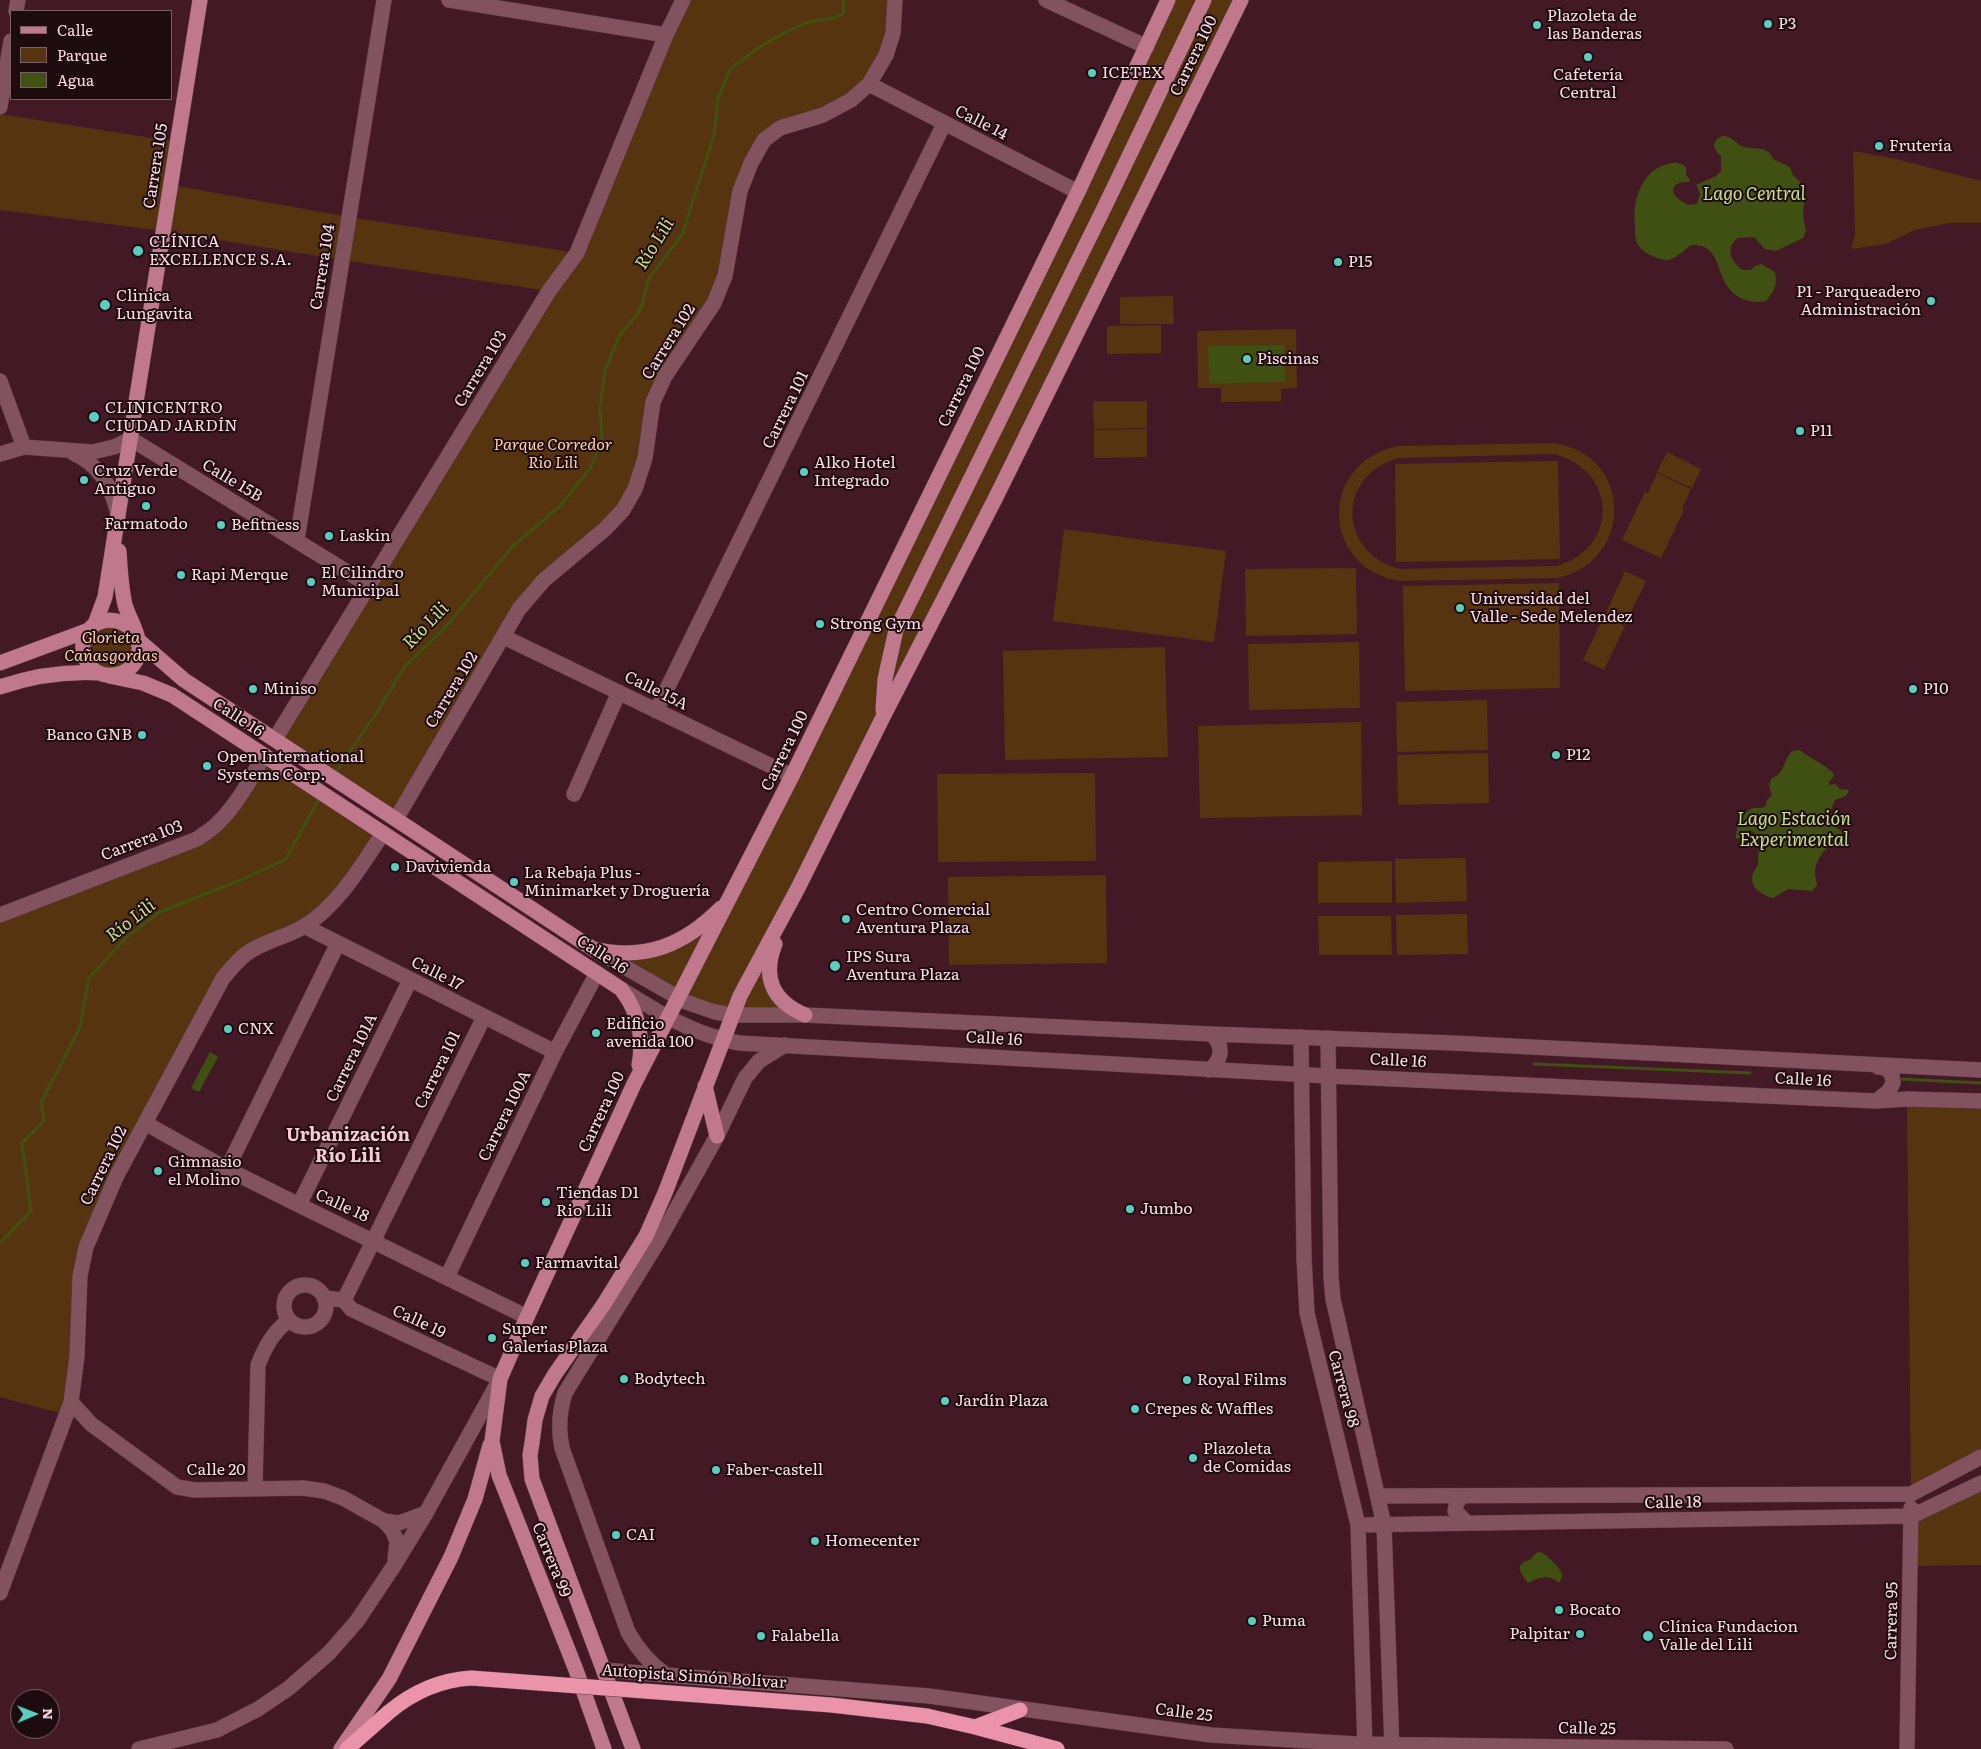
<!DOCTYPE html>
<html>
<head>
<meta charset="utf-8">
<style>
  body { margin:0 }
  #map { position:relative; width:1981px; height:1749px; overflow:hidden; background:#431926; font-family:Literata,serif }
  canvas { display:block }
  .legend { position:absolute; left:10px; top:10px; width:162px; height:90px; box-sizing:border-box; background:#1e0b10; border:1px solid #765f65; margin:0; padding:6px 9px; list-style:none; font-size:15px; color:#fadde4 }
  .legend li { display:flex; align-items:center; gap:10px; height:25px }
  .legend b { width:25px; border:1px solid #765f65 }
  .north { position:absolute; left:10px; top:1689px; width:50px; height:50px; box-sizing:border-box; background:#1e0b10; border:1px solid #765f65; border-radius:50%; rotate:89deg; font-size:14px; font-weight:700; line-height:20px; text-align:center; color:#fadde4 }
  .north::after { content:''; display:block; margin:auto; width:18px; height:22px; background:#59cebe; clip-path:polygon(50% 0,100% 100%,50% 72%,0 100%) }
</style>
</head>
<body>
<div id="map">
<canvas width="1981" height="1749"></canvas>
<ul class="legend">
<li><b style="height:6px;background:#c0798c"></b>Calle</li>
<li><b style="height:14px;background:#563410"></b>Parque</li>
<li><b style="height:14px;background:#404f12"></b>Agua</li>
</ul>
<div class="north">N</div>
</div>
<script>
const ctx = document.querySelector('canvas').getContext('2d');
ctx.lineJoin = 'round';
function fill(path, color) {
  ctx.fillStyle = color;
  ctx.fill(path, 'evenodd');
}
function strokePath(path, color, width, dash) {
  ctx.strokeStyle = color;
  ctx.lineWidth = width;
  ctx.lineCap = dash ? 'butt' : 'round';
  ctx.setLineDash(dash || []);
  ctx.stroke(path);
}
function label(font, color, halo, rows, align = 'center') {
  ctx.font = font + ' Literata,serif';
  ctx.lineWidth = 4;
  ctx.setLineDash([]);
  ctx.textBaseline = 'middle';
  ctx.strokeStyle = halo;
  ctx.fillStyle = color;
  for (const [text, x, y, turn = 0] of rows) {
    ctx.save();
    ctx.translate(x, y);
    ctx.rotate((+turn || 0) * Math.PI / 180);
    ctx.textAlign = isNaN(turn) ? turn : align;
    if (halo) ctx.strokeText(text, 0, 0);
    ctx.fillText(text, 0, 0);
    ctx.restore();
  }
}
fill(new Path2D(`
  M683 0H895L893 33 851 100 780 128 751 163 725 276 665 376 635 489 544 580 396 819 275 739 549 291 342 260 164 231 0 210V114L177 142 171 185 349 217 577 253Z
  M1168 0H1241L814 856 769 962 791 1009 715 1012 607 952 665 946 731 898Z
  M1853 151 1896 159 1981 181V223H1949L1915 230 1885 244 1851 249 1855 235Z
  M1173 296 1174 324H1120V297Z
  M1161 325V353L1107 354V326Z
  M1296 329 1297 388 1281 389V401L1221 402V388H1198L1197 331Z
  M1093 401H1147V428L1094 429Z
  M1147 429V457L1094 458V430Z
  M1554 443C1633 455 1635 560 1558 578L1401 581C1320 569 1318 462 1398 446ZM1554 454C1617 470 1620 547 1557 566L1400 569C1338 553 1336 476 1398 458Z
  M1667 452 1701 469 1692 488 1657 472Z
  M1558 461 1560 559 1396 562 1395 464Z
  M1657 473 1691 489 1682 509 1684 510 1661 558 1622 540 1645 492 1648 493Z
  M1064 529 1226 551 1214 642 1053 621Z
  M1356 568 1357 634 1246 636 1245 569Z
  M1625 571 1646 581 1625 625 1605 615Z
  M1559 583 1560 688 1405 691 1403 586Z
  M1604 616 1625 626 1604 670 1583 660Z
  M95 624 131 627 137 660 99 673 84 639Z
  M1359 642 1360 708 1249 710 1248 644Z
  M1165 647 1168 757 1005 760 1003 651Z
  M1487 700 1488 750 1397 752 1396 702Z
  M1361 722 1362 815 1200 818 1198 726Z
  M1488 753 1489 803 1398 805 1397 755Z
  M264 755 383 833 325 908 238 961 86 1247 67 1415 0 1397V915L197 839Z
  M1095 773 1096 861 938 862 937 774Z
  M1466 858 1467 901 1396 903 1395 859Z
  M1392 861V903H1318V862Z
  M1106 875 1107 963 949 965 948 877Z
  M1467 914 1468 954 1397 955 1396 915Z
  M1318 916H1391L1392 955H1319Z
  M1907 1099 1981 1101V1457L1911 1494Z
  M1981 1483V1565L1911 1566 1912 1516Z`), '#563410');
fill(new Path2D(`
  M1722 136C1731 135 1736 144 1744 147 1755 150 1768 145 1773 159L1790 167 1793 175 1802 184 1805 191 1803 216 1806 231 1803 238 1776 251 1765 249 1754 237 1738 238C1724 248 1731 262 1743 270H1751L1755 266 1761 264 1775 272C1778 284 1774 292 1766 301 1755 303 1747 302 1737 296 1717 282 1722 258 1706 248 1702 245 1696 245 1691 245 1685 249 1676 259 1668 260 1659 260 1642 253 1638 245 1635 240 1635 232 1635 226 1632 201 1641 170 1668 164 1676 162 1679 162 1686 167V174L1690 180 1689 182H1682L1675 185C1669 195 1680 200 1688 205L1697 204 1700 194 1696 185 1716 176 1721 171V156C1713 149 1711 141 1722 136Z
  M1284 345 1285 382 1209 384 1208 346Z
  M1800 750C1811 759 1823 763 1833 773L1834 776 1829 782V785L1835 784 1840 789 1849 790 1846 796 1835 800 1831 810 1830 823 1844 833C1832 842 1815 856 1815 873 1815 877 1817 881 1817 885L1812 891 1788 889 1773 898C1762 895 1748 887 1753 873 1755 869 1758 867 1758 862 1759 852 1758 844 1756 834L1750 830 1744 833 1740 838 1736 839C1736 826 1740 812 1754 808 1759 807 1762 809 1766 806L1767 800 1772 795 1769 786 1771 779C1787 771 1782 762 1792 751Z
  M210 1052 218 1057 199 1092 191 1088Z
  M1540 1552C1545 1553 1562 1569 1562 1575 1562 1578 1560 1580 1559 1583 1549 1574 1539 1577 1528 1583 1520 1572 1513 1565 1531 1559L1536 1553Z`), '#404f12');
strokePath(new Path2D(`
  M334 775 377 712 405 666 443 630 513 546 560 506 591 467 602 439 600 407 605 371 619 336 637 315 642 305 649 278 682 235 714 135 718 99 730 69 758 48 786 32 808 22 834 18 844 13 843 0
  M1534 1064 1750 1073
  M1901 1079 1981 1083
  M0 1243 31 1211 22 1143 44 1121 41 1103 80 1027 89 978 127 937 160 912 243 879 286 859 320 797`), '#404f12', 3);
const minor = new Path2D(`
  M449 0 666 35
  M1046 0 1147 47
  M16 11 18 0
  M869 84 1078 192
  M0 107 11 41
  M0 381 24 447
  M73 453C100 465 111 486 118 514
  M0 454 24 447 92 452 114 447 131 439 370 586
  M297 540 384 0
  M504 637 792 776
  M656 711 944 124
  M275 739 549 291 577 253 666 35 683 0
  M574 794 619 692
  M396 819 519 609 544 580 605 529 623 510 635 489 645 458 653 402 665 376 714 303 725 276 740 191 751 163 764 140 780 128 823 115 851 100 869 84 886 55 893 33 895 0
  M0 915 197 839C204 834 211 830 217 824 236 806 251 779 264 755
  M304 926 555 1052
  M595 950 686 1002 715 1012 733 1015H805L1211 1034 1453 1043 1981 1070
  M621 989C659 1013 694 1035 739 1043L1328 1076 1876 1101 1907 1099 1981 1101
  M1301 1037 1304 1258 1307 1313 1358 1525 1365 1749
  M1328 1038 1331 1277 1333 1299 1384 1525 1392 1749
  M785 1045 759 1061 745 1078 717 1136 659 1240 565 1393C559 1412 558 1429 562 1448L628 1632C638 1650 649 1663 666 1675L929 1696 1211 1735 1357 1744 1726 1749
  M1209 1070C1223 1060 1224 1045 1211 1034
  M1876 1101 1889 1091 1893 1083C1893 1073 1888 1067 1878 1067
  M145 1123 227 1169 299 1205 527 1317
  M227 1169 338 943
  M299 1205 410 980
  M447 1277 555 1052 597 973
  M284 1306a21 21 0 1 1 42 0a21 21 0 1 1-42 0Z
  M344 1300 484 1017
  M71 1402 91 1424 177 1487 195 1490 303 1488 324 1491 343 1498 384 1521 392 1530 397 1541 395 1560
  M255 1488 258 1365C265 1347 273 1332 289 1320
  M1378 1496 1911 1494 1981 1457
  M1464 1496 1457 1501 1455 1511 1467 1523
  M384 1521 399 1523 426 1513
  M1358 1525 1912 1516 1981 1483
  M0 1593 71 1402 77 1356 80 1276 86 1247 116 1177 223 978C232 968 241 955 254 949 269 940 288 936 303 927 337 907 362 865 383 833
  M604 1670 666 1675
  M139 1749 217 1730 258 1709 289 1688 329 1653 357 1621 395 1564 426 1513 500 1379 351 1309 344 1300 324 1298
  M1907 1749 1911 1508`);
const major = new Path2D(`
  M119 551C120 569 121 587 125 605 129 618 138 631 139 645 142 676 97 688 85 658 73 626 113 605 136 634
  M95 624 105 597 200 0
  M138 640 184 680 593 949C646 961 684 945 721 908
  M0 663 89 630
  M109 676 143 683 172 695 621 989C638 1011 644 1038 639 1065
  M0 687C33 676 65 671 99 673
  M883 710 885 679 896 630 1105 206 1204 0
  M775 944C762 977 772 1001 805 1015
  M705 1086 717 1136
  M341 1749 389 1679 451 1557 475 1499 490 1445
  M604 1749 576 1670 499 1475 492 1441 500 1379 527 1317 634 1084 792 776 1078 192 1168 0
  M633 1749 532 1479 530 1455 532 1443 535 1420 542 1396 555 1374 604 1304 646 1236 665 1193 740 996 798 888 883 717 995 499 1241 0`);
const highway = new Path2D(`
  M927 1716 975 1727 1057 1749
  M975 1727 1020 1710
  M347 1749 389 1712`);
strokePath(minor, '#5a3742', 16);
strokePath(major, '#5a3742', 16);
strokePath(highway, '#5a3742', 16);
strokePath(minor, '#82525e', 15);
strokePath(major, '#c0798c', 15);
strokePath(highway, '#ea93aa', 15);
const highwayBridge = new Path2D(`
  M389 1712C413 1692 439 1680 471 1678L831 1705 927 1716`);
strokePath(highwayBridge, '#5a3742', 16, []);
strokePath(highwayBridge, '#ea93aa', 15);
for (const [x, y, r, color] of [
  [1768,24,5,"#59cebe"],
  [1537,25,5,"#59cebe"],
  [1588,57,5,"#59cebe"],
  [1092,73,5,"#59cebe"],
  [1879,146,5,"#59cebe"],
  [138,251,6,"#59cebe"],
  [1338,262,5,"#59cebe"],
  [1931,301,5,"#59cebe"],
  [105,305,6,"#59cebe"],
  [1247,359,5,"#59cebe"],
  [94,417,6,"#59cebe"],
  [1800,431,5,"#59cebe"],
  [804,472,5,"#59cebe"],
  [84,480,5,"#59cebe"],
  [146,506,5,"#59cebe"],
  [221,525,5,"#59cebe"],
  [329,536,5,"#59cebe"],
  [181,575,5,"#59cebe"],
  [311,582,5,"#59cebe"],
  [1460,608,5,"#59cebe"],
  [820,624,5,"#59cebe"],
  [253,689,5,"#59cebe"],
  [1913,689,5,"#59cebe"],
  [142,735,5,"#59cebe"],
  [1556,755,5,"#59cebe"],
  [207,766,5,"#59cebe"],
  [395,867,5,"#59cebe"],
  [514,882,5,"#59cebe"],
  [846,919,5,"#59cebe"],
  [835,966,6,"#59cebe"],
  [228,1029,5,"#59cebe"],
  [596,1033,5,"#59cebe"],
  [158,1171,5,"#59cebe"],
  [546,1202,5,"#59cebe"],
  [1130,1209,5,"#59cebe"],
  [525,1263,5,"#59cebe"],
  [492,1338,5,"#59cebe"],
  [624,1379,5,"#59cebe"],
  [1187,1380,5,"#59cebe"],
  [945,1401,5,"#59cebe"],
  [1135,1409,5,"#59cebe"],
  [1193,1458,5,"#59cebe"],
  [716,1470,5,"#59cebe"],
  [616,1535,5,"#59cebe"],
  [815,1541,5,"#59cebe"],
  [1559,1610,5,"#59cebe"],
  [1252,1621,5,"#59cebe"],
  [1580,1634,5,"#59cebe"],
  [761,1636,5,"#59cebe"],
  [1648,1636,6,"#59cebe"]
]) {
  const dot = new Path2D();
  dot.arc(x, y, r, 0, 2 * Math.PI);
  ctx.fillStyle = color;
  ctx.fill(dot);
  strokePath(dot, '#1e0b10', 2);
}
label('16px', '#fadde4', '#1e0b10', [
  ["Plazoleta de",1547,16],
  ["las Banderas",1547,34],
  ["P3",1778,24],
  ["ICETEX",1102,73],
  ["Cafetería",1588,75,"center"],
  ["Central",1588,93,"center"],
  ["Frutería",1889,146],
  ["CLÍNICA",149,242],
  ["EXCELLENCE S.A.",149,260],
  ["P15",1348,262],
  ["P1 - Parqueadero",1921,292,"right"],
  ["Administración",1921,310,"right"],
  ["Clinica",116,296],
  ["Lungavita",116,314],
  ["Piscinas",1257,359],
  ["CLINICENTRO",105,408],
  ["CIUDAD JARDÍN",105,426],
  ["P11",1810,431],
  ["Alko Hotel",814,463],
  ["Integrado",814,481],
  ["Cruz Verde",94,471],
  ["Antiguo",94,489],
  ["Farmatodo",146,524,"center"],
  ["Befitness",231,525],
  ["Laskin",339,536],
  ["El Cilindro",321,573],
  ["Municipal",321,591],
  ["Rapi Merque",191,575],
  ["Universidad del",1470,599],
  ["Valle - Sede Melendez",1470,617],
  ["Strong Gym",830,624],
  ["Miniso",263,689],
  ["P10",1923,689],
  ["Banco GNB",132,735,"right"],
  ["P12",1566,755],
  ["Open International",217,757],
  ["Systems Corp.",217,775],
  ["Davivienda",405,867],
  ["La Rebaja Plus -",524,873],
  ["Minimarket y Droguería",524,891],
  ["Centro Comercial",856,910],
  ["Aventura Plaza",856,928],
  ["IPS Sura",846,957],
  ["Aventura Plaza",846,975],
  ["Edificio",606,1024],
  ["avenida 100",606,1042],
  ["CNX",238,1029],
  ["Gimnasio",168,1162],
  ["el Molino",168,1180],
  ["Tiendas D1",556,1193],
  ["Rio Lili",556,1211],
  ["Jumbo",1140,1209],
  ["Farmavital",535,1263],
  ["Super",502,1329],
  ["Galerías Plaza",502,1347],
  ["Bodytech",634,1379],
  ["Royal Films",1197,1380],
  ["Jardín Plaza",955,1401],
  ["Crepes & Waffles",1145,1409],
  ["Plazoleta",1203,1449],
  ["de Comidas",1203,1467],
  ["Faber-castell",726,1470],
  ["CAI",626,1535],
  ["Homecenter",825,1541],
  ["Bocato",1569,1610],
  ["Puma",1262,1621],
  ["Clínica Fundacion",1659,1627],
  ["Valle del Lili",1659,1645],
  ["Palpitar",1570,1634,"right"],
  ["Falabella",771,1636]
], 'left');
label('16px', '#fadde4', '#1e0b10', [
  ["Carrera 100",1194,56,-64],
  ["Calle 14",981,123,27],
  ["Carrera 105",156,166,-81],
  ["Carrera 104",323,267,-81],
  ["Carrera 102",669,342,-58],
  ["Carrera 103",481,369,-59],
  ["Carrera 100",962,387,-64],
  ["Carrera 101",786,410,-64],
  ["Calle 15B",232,481,31],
  ["Carrera 102",452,690,-59],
  ["Calle 15A",656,691,26],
  ["Calle 16",238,718,33],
  ["Carrera 100",785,751,-64],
  ["Carrera 103",142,841,-21],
  ["Calle 16",602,955,33],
  ["Calle 17",437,974,27],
  ["Calle 16",994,1039,3],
  ["Carrera 101A",352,1058,-64],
  ["Calle 16",1398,1061,3],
  ["Carrera 101",438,1070,-64],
  ["Calle 16",1803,1080,3],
  ["Carrera 100",602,1112,-65],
  ["Carrera 100A",505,1116,-64],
  ["Carrera 102",104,1166,-64],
  ["Calle 18",342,1206,25],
  ["Calle 19",419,1322,25],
  ["Carrera 98",1343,1389,75],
  ["Calle 20",216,1470],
  ["Calle 18",1673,1503,-1],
  ["Carrera 99",551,1560,68],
  ["Carrera 95",1892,1621,-89],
  ["Autopista Simón Bolívar",694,1677,4],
  ["Calle 25",1184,1713,7],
  ["Calle 25",1587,1729,1]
]);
label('italic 16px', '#fed2ac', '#1e0b10', [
  ["Parque Corredor",553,445],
  ["Rio Lili",553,463],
  ["Glorieta",111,638],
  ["Cañasgordas",111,656]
]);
label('italic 18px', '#c4e088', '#1e0b10', [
  ["Lago Central",1754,195],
  ["Río Lili",655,244,-58],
  ["Río Lili",426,626,-46],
  ["Lago Estación",1794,820],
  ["Experimental",1794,841],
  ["Río Lili",131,921,-38]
]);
label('bold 18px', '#f8cbd6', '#1e0b10', [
  ["Urbanización",348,1136],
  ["Río Lili",348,1157]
]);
</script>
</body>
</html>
